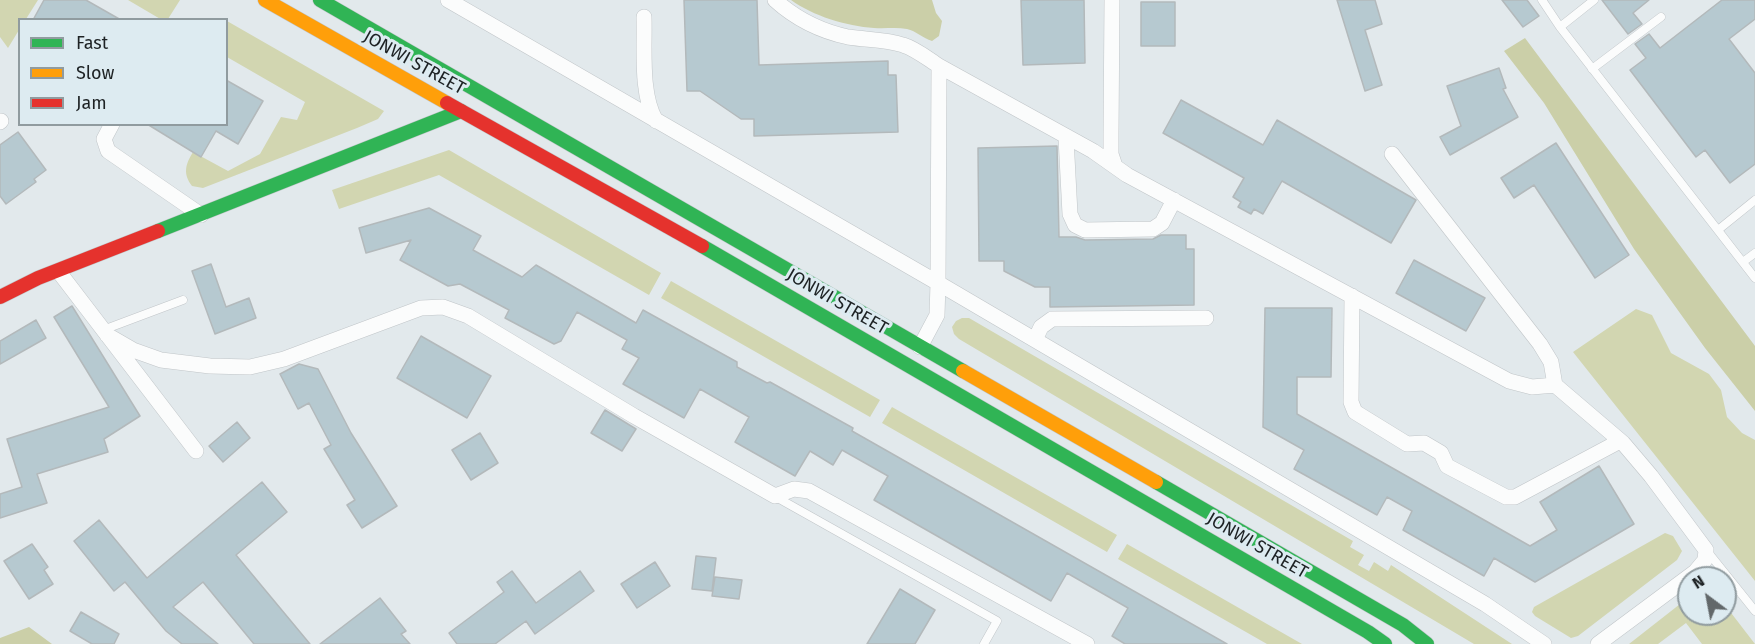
<!DOCTYPE html>
<html>
<head>
<meta charset="utf-8">
<style>
  body { margin:0 }
  #map { position:relative; width:1755px; height:644px; overflow:hidden; background:#e2e9ec; font-family:"Fira Sans",sans-serif }
  canvas { display:block }
  .legend { position:absolute; left:18px; top:18px; width:210px; height:108px; box-sizing:border-box; background:#ddebf1; border:2px solid #909b9f; margin:0; padding:8px 10px; list-style:none; font-size:18px; color:#1d2224 }
  .legend li { display:flex; align-items:center; gap:12px; height:30px }
  .legend b { width:30px; border:2px solid #909b9f }
  .north { position:absolute; left:1677px; top:566px; width:60px; height:60px; box-sizing:border-box; background:#ddebf1; border:2px solid #909b9f; border-radius:50%; rotate:328deg; font-size:16px; font-weight:700; line-height:24px; text-align:center; color:#1d2224 }
  .north::after { content:''; display:block; margin:auto; width:21px; height:27px; background:#62686a; clip-path:polygon(50% 0,100% 100%,50% 72%,0 100%) }
</style>
</head>
<body>
<div id="map">
<canvas width="1755" height="644"></canvas>
<ul class="legend">
<li><b style="height:8px;background:#30b455"></b>Fast</li>
<li><b style="height:8px;background:#ff9f0a"></b>Slow</li>
<li><b style="height:8px;background:#e5322d"></b>Jam</li>
</ul>
<div class="north">N</div>
</div>
<script>
const ctx = document.querySelector('canvas').getContext('2d');
ctx.lineJoin = 'round';
function fill(path, color) {
  ctx.fillStyle = color;
  ctx.fill(path, 'evenodd');
}
function strokePath(path, color, width, dash) {
  ctx.strokeStyle = color;
  ctx.lineWidth = width;
  ctx.lineCap = dash ? 'butt' : 'round';
  ctx.setLineDash(dash || []);
  ctx.stroke(path);
}
function label(font, color, halo, rows, align = 'center') {
  ctx.font = font + ' "Fira Sans",sans-serif';
  ctx.lineWidth = 6;
  ctx.setLineDash([]);
  ctx.textBaseline = 'middle';
  ctx.strokeStyle = halo;
  ctx.fillStyle = color;
  for (const [text, x, y, turn = 0] of rows) {
    ctx.save();
    ctx.translate(x, y);
    ctx.rotate((+turn || 0) * Math.PI / 180);
    ctx.textAlign = isNaN(turn) ? turn : align;
    if (halo) ctx.strokeText(text, 0, 0);
    ctx.fillText(text, 0, 0);
    ctx.restore();
  }
}
fill(new Path2D(`
  M0 0H38L26 19 20 20 19 30 8 48 0 37Z
  M128 0H180L168 19 162 20Z
  M227 21 384 111 378 119 357 128 203 188 192 186C183 174 185 165 193 152L228 171 260 154 281 117 297 120 305 102 227 57Z
  M449 150 661 273 649 295 439 175 339 209 332 190Z
  M671 281 880 400 870 417 661 298Z
  M1636 309 1652 315 1671 353 1709 374 1721 390 1727 417 1742 433 1755 440V581L1573 352Z
  M962 318H969L1353 541 1350 547 1364 555 1358 565 1369 571 1374 562 1388 571 1391 565 1512 644H1474L959 339 954 334 952 327 956 321Z
  M892 407 1117 535 1107 552 882 423Z
  M1665 533 1673 536 1682 551 1677 560 1578 636 1571 638 1535 616 1532 612 1534 607Z
  M1127 544 1302 644H1267L1118 559Z
  M1689 597V614H1725V605L1755 644H1702L1686 623 1658 644H1629Z`), '#d2d6b1');
fill(new Path2D(`
  M791 0H932L936 13 942 21 939 36 932 41C923 38 916 31 907 29 896 27 885 29 874 28 846 26 813 16 791 0Z
  M1525 38 1755 346V411L1705 348 1634 249 1544 103 1504 51Z
  M29 627 52 644H0V638Z`), '#cbcfa8');
const building = new Path2D(`
  M44 0H86L121 20H33Z
  M684 0H757L759 65 888 61V75H896L898 132 754 136V119H741L700 91H687Z
  M1021 0H1084L1085 63 1023 65Z
  M1337 0H1375L1382 24 1365 30 1382 85 1365 91Z
  M1502 0H1527L1539 16 1523 27Z
  M1602 0H1649L1633 13 1642 24 1628 34Z
  M1722 0H1755V19L1729 39 1755 73V164L1730 183 1705 150 1696 157 1630 70 1646 58 1635 44 1649 34 1660 48Z
  M1141 2H1175V46H1141Z
  M1499 68 1506 88 1503 89 1518 117 1450 155 1440 137 1461 126 1447 86Z
  M226 80 263 101 238 144 216 131 201 157 147 124H226Z
  M1181 100 1263 145 1277 120 1416 200 1391 243 1282 181 1263 214 1254 209 1251 214 1238 207 1241 202 1233 197 1244 178 1163 133Z
  M18 132 46 170 34 179 36 182 6 204 0 196V145Z
  M1556 143 1629 255 1595 278 1534 185 1514 198 1501 178Z
  M1057 146 1059 237H1076L1085 240 1153 239 1161 235H1186V249H1194V305L1050 307V287H1035L1004 271V261H979L978 148Z
  M429 208 481 236 473 250 522 277 536 265 636 323 643 310 737 362V367L767 383 770 382 853 428 852 431 1227 644H1125L1112 636 1128 608 1067 573 1051 601 874 500 888 476 842 450 833 465 810 451 795 476 735 442 749 417 700 389 684 418 623 384 639 358 622 349 627 340 577 312 561 341 554 344 505 318 509 310 460 284 448 286 400 260 411 240 366 253 359 228Z
  M1414 260 1485 298 1466 331 1396 293Z
  M211 264 226 307 249 298 256 318 215 334 192 271Z
  M72 306 140 416 104 439 108 452 37 474 47 503 0 518V494L22 487 7 439 109 407 54 317Z
  M1265 308H1332L1331 377H1297V414L1530 546 1557 530 1540 502 1599 466 1634 524 1535 582 1494 558 1484 576 1403 530 1412 511 1387 497 1377 515 1294 469 1304 450 1263 427Z
  M36 320 46 338 0 364V341Z
  M421 336 491 376 467 418 397 378Z
  M299 364 318 369 351 433 397 506 362 528 347 505 355 500 324 449 331 445 309 403 298 409 280 374Z
  M605 410 636 429 622 451 591 433Z
  M237 422 250 438 223 462 209 446Z
  M480 433 498 463 471 480 452 450Z
  M262 482 287 512 236 555 310 644H254L203 582 173 607 218 644H182L166 631 125 582 114 591 74 541 99 520 147 578Z
  M32 544 48 567 44 570 53 584 29 599 4 561Z
  M696 556 716 558 712 591 692 589Z
  M655 562 670 586 637 608 621 584Z
  M512 571 536 603 580 571 594 591 535 634 526 621 495 644H457L449 633 504 592 497 582Z
  M715 577 742 580 739 599 712 596Z
  M900 589 935 610 915 644H867Z
  M380 598 406 631 401 634 410 644H320Z
  M81 612 119 634 114 644H92L70 631Z`);
fill(building, '#b6c9d0');
strokePath(building, '#b3b9bb', 1.5);
const lane = new Path2D(`
  M1542 0 1560 27 1755 278
  M1560 27 1594 0
  M1592 69 1661 17
  M1718 230 1755 200
  M1743 262 1755 253
  M103 330 183 300
  M776 497 997 621 984 644
  M1707 551 1755 611`);
const street = new Path2D(`
  M448 0 938 283 939 66 1093 151 1127 175 1509 381 1532 387 1555 385
  M775 0C796 19 820 31 848 37 867 40 885 39 903 45 916 49 928 59 939 66
  M1112 0 1111 135V154L1115 166
  M644 17C645 48 640 94 656 121
  M0 122 1 121
  M112 124 104 139 108 151 201 215
  M1066 138 1070 214 1075 225 1085 230 1153 229 1162 223 1174 200
  M1392 154 1540 344 1551 362 1555 385 1623 443 1651 476 1706 550 1705 560 1695 572 1598 644
  M59 272 196 451
  M1352 296 1351 402 1355 412 1407 444 1424 443 1441 453 1447 466 1506 497H1515L1620 441
  M107 335 133 350 161 360 210 366 250 367 284 359 421 308 443 307 468 316 634 416 775 496 794 489 809 491 1087 644
  M1035 340 1041 327 1052 319 1206 318
  M920 347 937 315 938 283 1485 604 1544 644`);
const fast = new Path2D(`
  M320 0 963 371
  M158 231 461 111
  M702 246 1368 632 1385 644
  M1156 482 1403 625 1427 644`);
const slow = new Path2D(`
  M265 0 447 103
  M963 371 1156 482`);
const jam = new Path2D(`
  M447 103 702 246
  M0 297 38 278 158 231`);
strokePath(lane, '#c0c5c8', 9);
strokePath(street, '#c0c5c8', 16);
strokePath(fast, '#c0c5c8', 15);
strokePath(slow, '#c0c5c8', 15);
strokePath(jam, '#c0c5c8', 15);
strokePath(lane, '#fbfcfc', 8);
strokePath(street, '#fbfcfc', 15);
strokePath(fast, '#30b455', 14);
strokePath(slow, '#ff9f0a', 14);
strokePath(jam, '#e5322d', 14);
label('18px', '#1d2224', '#ddebf1', [
  ["JONWI STREET",414,63,29],
  ["JONWI STREET",837,302,30],
  ["JONWI STREET",1257,546,30]
]);
</script>
</body>
</html>
